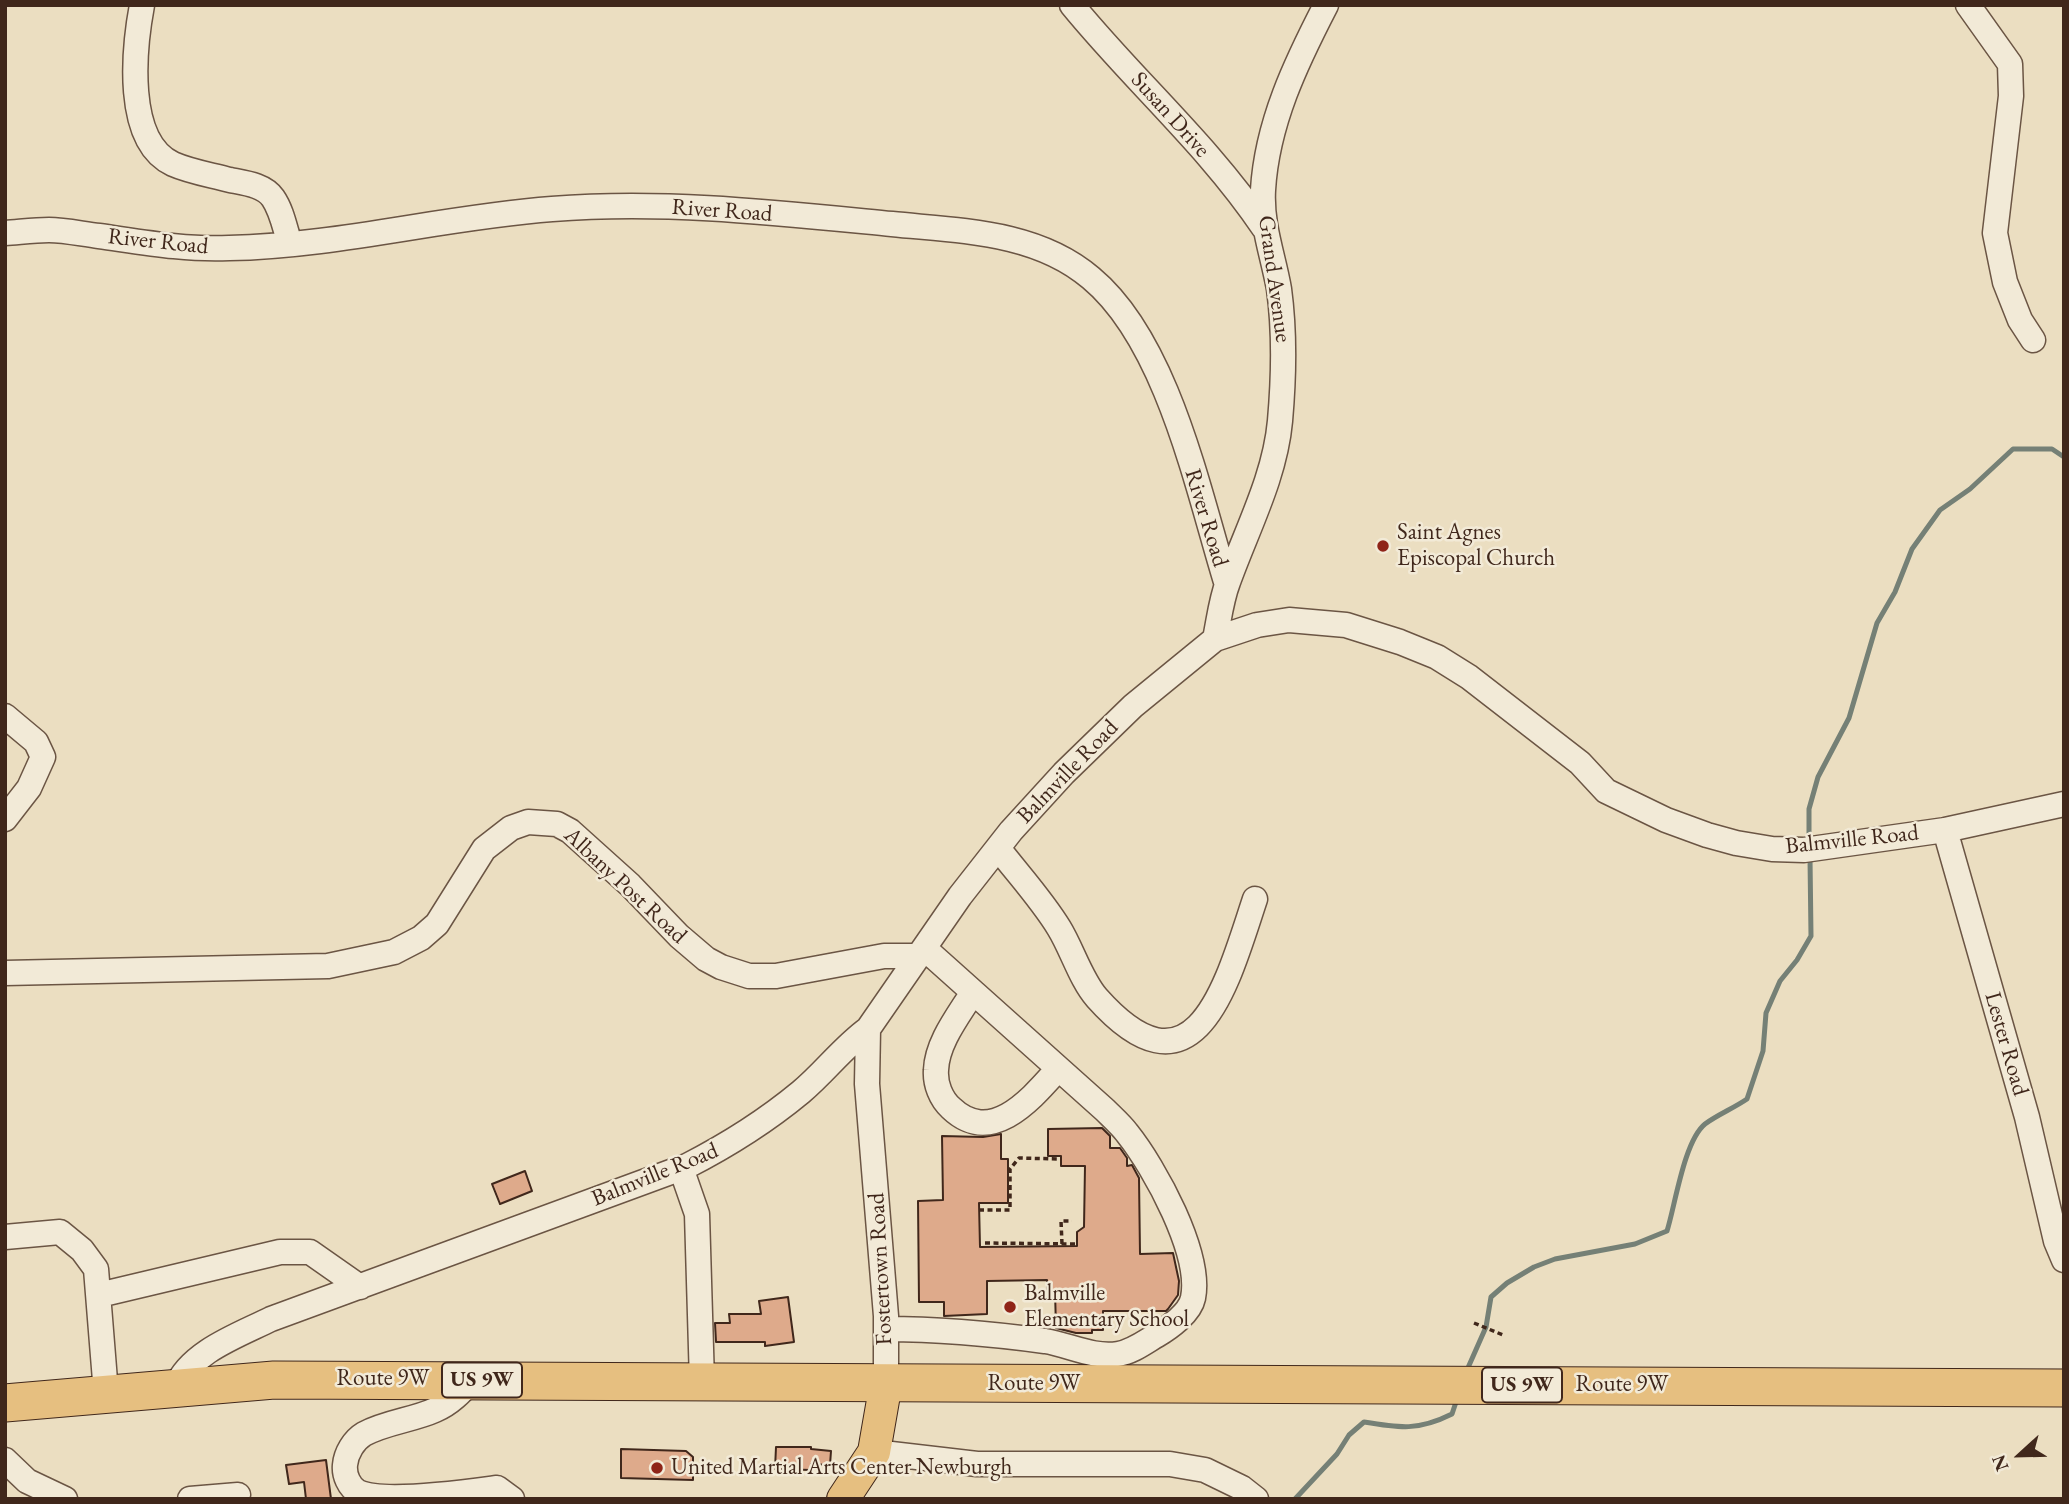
<!DOCTYPE html>
<html>
<head>
<meta charset="utf-8">
<style>
  body { margin:0 }
  #map { position:relative; width:2069px; height:1504px; overflow:hidden; background:#ebdec1; font-family:"EB Garamond",serif }
  canvas { display:block }
  .frame { position:absolute; inset:0; border:7px solid #40271b; pointer-events:none }
  .north { position:absolute; left:1985px; top:1420px; width:70px; height:70px; -webkit-text-stroke:5px #f2ead7; paint-order:stroke; rotate:248deg; font-size:19px; font-weight:700; line-height:28px; text-align:center; color:#40271b }
  .north::after { content:''; display:block; margin:auto; width:24px; height:32px; background:#40271b; clip-path:polygon(50% 0,100% 100%,50% 72%,0 100%) }
</style>
</head>
<body>
<div id="map">
<canvas width="2069" height="1504"></canvas>
<div class="frame"></div>
<div class="north">N</div>
</div>
<script>
const ctx = document.querySelector('canvas').getContext('2d');
ctx.lineJoin = 'round';
function strokePath(path, color, width, dash) {
  ctx.strokeStyle = color;
  ctx.lineWidth = width;
  ctx.lineCap = dash ? 'butt' : 'round';
  ctx.setLineDash(dash || []);
  ctx.stroke(path);
}
function fill(path, color) {
  ctx.fillStyle = color;
  ctx.fill(path, 'evenodd');
}
function label(font, color, halo, rows, align = 'center') {
  ctx.font = font + ' "EB Garamond",serif';
  ctx.lineWidth = 5;
  ctx.setLineDash([]);
  ctx.textBaseline = 'middle';
  ctx.strokeStyle = halo;
  ctx.fillStyle = color;
  for (const [text, x, y, turn = 0] of rows) {
    ctx.save();
    ctx.translate(x, y);
    ctx.rotate((+turn || 0) * Math.PI / 180);
    ctx.textAlign = isNaN(turn) ? turn : align;
    if (halo) ctx.strokeText(text, 0, 0);
    ctx.fillText(text, 0, 0);
    ctx.restore();
  }
}
strokePath(new Path2D(`
  M1809 841V809L1818 777 1849 718 1877 623 1895 592 1912 549 1940 510 1970 489 2013 449H2052L2064 457
  M1467 1370 1486 1327 1491 1297 1507 1283 1534 1267 1555 1259 1635 1244 1667 1231C1675 1206 1684 1141 1705 1124 1717 1115 1734 1108 1747 1099L1763 1051 1766 1013 1780 981 1797 960 1811 936 1810 858
  M1295 1499 1337 1454 1349 1435 1364 1422C1400 1428 1418 1431 1452 1414L1456 1402`), '#758076', 5);
const building = new Path2D(`
  M1102 1128 1110 1136V1148H1120L1127 1158V1166L1132 1165 1139 1178 1140 1254 1173 1253 1179 1281 1178 1295 1168 1309 1166 1311H1103V1330H1092V1333H1076L1056 1328 1055 1291 1047 1292V1280L987 1281V1314L944 1316V1302H919L918 1201 943 1200 942 1136 983 1137 1001 1134V1159H1008V1203H979L980 1247 1077 1246V1232L1084 1227 1085 1166H1061V1156H1048V1129Z
  M525 1171 532 1191 500 1204 492 1184Z
  M788 1297 794 1342 765 1346V1342H716L715 1323H730L729 1314H761L759 1301Z
  M776 1447H811V1449L831 1451 830 1465 811 1464V1470L775 1469Z
  M621 1449 686 1451 693 1457V1480L621 1478Z
  M326 1460 331 1499H306L304 1482 289 1484 286 1465Z`);
fill(building, '#deaa8b');
strokePath(building, '#40271b', 2);
const minor = new Path2D(`
  M142 5C134 48 124 141 173 164 191 172 212 175 230 180 245 183 264 185 273 198 282 211 285 229 290 244
  M1072 5C1134 81 1209 146 1264 228
  M1968 5 2010 64 2011 96 1995 233 2005 282 2020 320 2033 340
  M5 233C20 232 34 230 49 230 65 230 82 234 99 236 142 242 185 250 229 248 337 246 444 217 552 209 665 200 779 213 892 224 960 231 1036 231 1091 278 1168 342 1198 491 1227 585
  M1215 639C1219 620 1221 600 1228 582 1247 529 1275 477 1280 421 1284 376 1285 333 1279 289 1273 255 1261 225 1263 190 1267 123 1296 63 1326 5
  M5 716 36 742 43 757 29 788 5 819
  M1945 830 2027 1117 2056 1241 2064 1260
  M998 848C1018 874 1042 900 1059 928 1072 949 1081 980 1097 998 1196 1109 1228 980 1255 899
  M5 973 328 966 394 952 421 938 437 924 484 849 511 828 528 822 557 824 570 831 630 885 679 936 706 959 721 967 749 976H776L884 956H917
  M973 992C959 1015 937 1042 936 1070 935 1084 941 1099 951 1108 992 1147 1032 1098 1058 1069
  M868 1029 867 1084 886 1316V1383
  M681 1168 697 1214 702 1382
  M5 1237 60 1232 82 1250 96 1269 106 1393
  M99 1295 280 1252H310L360 1287
  M886 1329C939 1329 993 1334 1045 1341 1070 1345 1093 1358 1118 1354 1132 1352 1145 1342 1157 1335 1169 1328 1190 1313 1193 1298 1202 1254 1155 1168 1127 1133 1121 1125 1113 1118 1105 1110L924 948
  M472 1380C461 1392 451 1403 435 1410 413 1420 386 1422 364 1434 354 1440 346 1453 345 1465 344 1475 349 1487 358 1492 384 1504 467 1492 497 1488L512 1499
  M176 1387C190 1352 239 1335 271 1319L687 1166C728 1145 766 1121 801 1092 825 1072 843 1047 868 1029L960 896 1011 831 1064 773 1133 706 1215 639 1257 625 1289 620 1346 625 1400 642 1437 657 1469 677 1580 763 1606 791 1666 820 1707 835 1736 843 1772 849 1804 850 1945 830 2064 804
  M874 1452 977 1464H1170L1205 1470 1242 1488 1256 1499
  M5 1460 27 1481 65 1499
  M190 1499 238 1495`);
const major = new Path2D(`
  M843 1499 874 1452 886 1383`);
const highway = new Path2D(`
  M5 1403 274 1380 2064 1388`);
strokePath(minor, '#6b5544', 27);
strokePath(major, '#40271b', 34);
strokePath(highway, '#40271b', 39);
strokePath(new Path2D(`
  M979 1210H1010V1169L1019 1158 1061 1159
  M985 1243 1077 1244
  M1062 1244 1061 1221H1072
  M1474 1323 1503 1335`), '#40271b', 3.5, [5, 3.5]);
strokePath(minor, '#f2ead7', 24);
strokePath(major, '#e6bf80', 32);
strokePath(highway, '#e6bf80', 37);
for (const [x, y, r, color] of [
  [1383,546,7,"#8f2418"],
  [1010,1307,7,"#8f2418"],
  [657,1468,7,"#8f2418"]
]) {
  const dot = new Path2D();
  dot.arc(x, y, r, 0, 2 * Math.PI);
  ctx.fillStyle = color;
  ctx.fill(dot);
  strokePath(dot, '#f2ead7', 2.5);
}
for (const [x, y, w] of [
  [482,1380,80],
  [1522,1385,80]
]) {
  const box = new Path2D();
  box.roundRect(x - w / 2, y - 17.5, w, 35, 5);
  ctx.fillStyle = '#f2ead7';
  ctx.fill(box);
  strokePath(box, '#40271b', 2);
}
label('bold 21px', '#40271b', null, [
  ["US 9W",482,1380],
  ["US 9W",1522,1385]
]);
label('23px', '#40271b', '#f2ead7', [
  ["Susan Drive",1170,115,48],
  ["River Road",722,211,4],
  ["River Road",158,242,6],
  ["Grand Avenue",1274,279,82],
  ["River Road",1206,518,73],
  ["Balmville Road",1068,772,-46],
  ["Balmville Road",1852,840,-6],
  ["Albany Post Road",625,886,43],
  ["Lester Road",2006,1044,74],
  ["Balmville Road",655,1175,-22],
  ["Fostertown Road",881,1269,-93],
  ["Route 9W",383,1379],
  ["Route 9W",1034,1384],
  ["Route 9W",1622,1385]
]);
label('23px', '#40271b', '#f2ead7', [
  ["Saint Agnes",1397,533],
  ["Episcopal Church",1397,559],
  ["Balmville",1024,1294],
  ["Elementary School",1024,1320],
  ["United Martial Arts Center Newburgh",671,1468]
], 'left');
</script>
</body>
</html>
